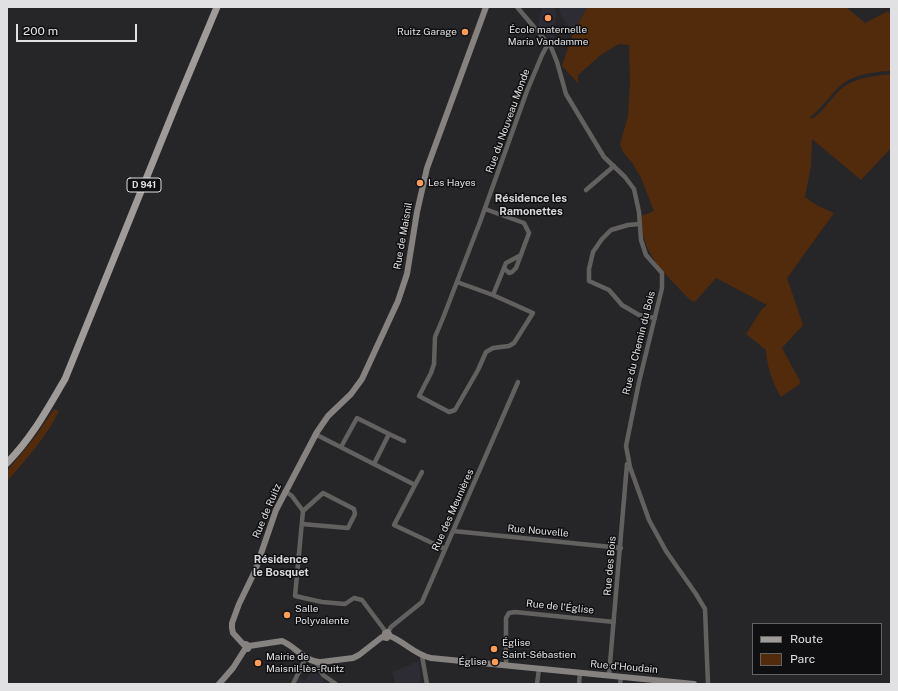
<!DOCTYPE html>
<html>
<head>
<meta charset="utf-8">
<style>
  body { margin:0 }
  #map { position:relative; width:898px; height:691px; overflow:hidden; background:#262629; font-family:"Public Sans",sans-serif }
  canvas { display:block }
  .frame { position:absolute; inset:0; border:8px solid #e1e1e3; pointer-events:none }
  .legend { position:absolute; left:752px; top:623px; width:130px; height:52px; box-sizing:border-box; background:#0f0f11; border:1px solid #636365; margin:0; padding:5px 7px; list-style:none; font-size:12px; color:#e1e1e3 }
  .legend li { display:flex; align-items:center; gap:8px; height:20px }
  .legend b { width:20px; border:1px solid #636365 }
  .scale { position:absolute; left:16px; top:24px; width:121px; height:18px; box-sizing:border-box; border:2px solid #e1e1e3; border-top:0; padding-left:5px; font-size:12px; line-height:14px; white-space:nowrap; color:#e1e1e3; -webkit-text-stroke:3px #0f0f11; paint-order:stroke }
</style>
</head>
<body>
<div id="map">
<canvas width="898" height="691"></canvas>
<div class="frame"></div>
<ul class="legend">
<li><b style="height:5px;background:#9f9b99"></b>Route</li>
<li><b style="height:11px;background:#522a0c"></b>Parc</li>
</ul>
<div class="scale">200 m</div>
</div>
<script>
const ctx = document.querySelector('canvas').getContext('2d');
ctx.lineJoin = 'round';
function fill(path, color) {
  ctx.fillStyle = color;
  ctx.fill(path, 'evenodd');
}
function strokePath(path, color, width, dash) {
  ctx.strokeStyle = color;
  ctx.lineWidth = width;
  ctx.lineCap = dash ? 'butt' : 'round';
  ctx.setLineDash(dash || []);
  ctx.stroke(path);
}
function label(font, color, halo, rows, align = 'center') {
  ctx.font = font + ' "Public Sans",sans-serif';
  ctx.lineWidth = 3;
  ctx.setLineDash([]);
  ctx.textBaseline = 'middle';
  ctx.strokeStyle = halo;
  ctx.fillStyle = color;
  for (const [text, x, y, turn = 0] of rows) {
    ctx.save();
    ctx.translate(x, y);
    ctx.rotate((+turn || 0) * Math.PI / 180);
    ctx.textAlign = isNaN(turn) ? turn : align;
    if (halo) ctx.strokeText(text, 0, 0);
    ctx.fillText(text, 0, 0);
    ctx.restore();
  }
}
fill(new Path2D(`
  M542 7H554L556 12 554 40 552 41 538 25Z
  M559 7H587L576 28 566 25 567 22 561 16Z
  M419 661 421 684H396L392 672Z
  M312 670 324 680 323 684H295L298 676 305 681Z`), '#2d2c35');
fill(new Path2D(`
  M587 7H846L865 23 888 11 891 17V71C872 72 850 74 836 90 827 99 821 109 810 117L812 119C824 111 828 102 838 92 851 78 873 76 891 74V148L861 180 812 139 811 166 805 197 818 206 834 213 787 278 803 325 782 348 801 383 781 397C772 383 767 366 766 350L746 334 762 309 767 305 716 278 695 302 690 300C675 284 658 269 648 249 643 239 642 227 641 216L654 211 641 178 633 164 623 152 620 144 628 116 630 83 629 45 619 44 602 54 578 75V83L562 66 572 36Z
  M54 409 59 411C47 436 26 460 7 481V471L35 437Z`), '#522a0c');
strokePath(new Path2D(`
  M517 7 551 47 557 62 566 94 604 157 625 177 634 189 639 212 641 240 646 255 662 273V288L639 382 626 446 630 467 649 520 666 551 696 594 705 609 708 684
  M586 190 614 166
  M485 209 524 223 529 233 516 268 512 272 509 273 504 268
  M639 224 628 225 611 230 602 239 593 252 589 269V281L609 290 622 305 639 315 655 318
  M457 282 493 295 533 313 514 343 509 346 493 348 486 352 478 370 455 410 449 412 419 396 431 373 434 364 435 337 443 318 480 222 527 91 542 55 548 44
  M493 295 506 263 521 255
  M315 434 415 485 394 525 445 549
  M389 434 404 441
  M341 447 357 418 389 434 374 464
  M415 485 422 472
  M285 491 292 496 303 511 295 596 322 602 345 604 354 598 362 600 386 632
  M302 524 348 528 355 514 354 509 323 493 303 511
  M453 531 621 548
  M388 632 391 627 422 602 518 382
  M422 656 427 684
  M317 663 323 675 336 684
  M506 665V618L509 613 515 612 614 622
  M609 675 627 464
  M293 684 306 657
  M537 684 539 669
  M579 684 580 673
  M620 684 621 677`), '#636160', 4.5);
strokePath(new Path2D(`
  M384 637 385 633 388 632 390 636C405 642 415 655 431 658L694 684
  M244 645 233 633 232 628V623L239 604 255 571 276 510 317 432 328 416 351 394 362 379 398 301 407 274 417 212 427 168 486 7
  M244 645 246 644 249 646 282 641C295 646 306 663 321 662L353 658 359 655 382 637 387 638
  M219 684 233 668 245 649H248L249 646`), '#858280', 6);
strokePath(new Path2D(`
  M7 463C33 436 46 411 65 379L178 100 217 7`), '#9f9b99', 7);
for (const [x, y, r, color] of [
  [548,18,4,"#fd9c56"],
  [465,32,4,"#fd9c56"],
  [420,183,4,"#fd9c56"],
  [287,615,4,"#fd9c56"],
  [494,649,4,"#fd9c56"],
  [495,662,4,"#fd9c56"],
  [258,663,4,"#fd9c56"]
]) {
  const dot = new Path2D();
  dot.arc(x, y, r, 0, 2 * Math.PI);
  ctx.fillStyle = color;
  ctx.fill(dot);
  strokePath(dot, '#0f0f11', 1.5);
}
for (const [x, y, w] of [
  [144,185,34]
]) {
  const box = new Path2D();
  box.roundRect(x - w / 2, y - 7, w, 14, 3);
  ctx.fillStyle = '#0f0f11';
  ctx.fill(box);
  strokePath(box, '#e1e1e3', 1);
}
label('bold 9px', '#e1e1e3', null, [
  ["D 941",144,185]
]);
label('10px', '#e1e1e3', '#0f0f11', [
  ["École maternelle",548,30,"center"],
  ["Maria Vandamme",548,42,"center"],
  ["Ruitz Garage",457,32,"right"],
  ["Les Hayes",428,183],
  ["Salle",295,609],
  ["Polyvalente",295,621],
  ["Église",502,643],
  ["Saint-Sébastien",502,655],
  ["Mairie de",266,657],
  ["Maisnil-lès-Ruitz",266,669],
  ["Église",487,662,"right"]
], 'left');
label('10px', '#e1e1e3', '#0f0f11', [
  ["Rue du Nouveau Monde",508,121,-70],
  ["Rue de Maisnil",403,236,-80],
  ["Rue du Chemin du Bois",639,343,-76],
  ["Rue des Meunières",453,510,-66],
  ["Rue de Ruitz",267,511,-67],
  ["Rue Nouvelle",538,531,5],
  ["Rue des Bois",610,566,-85],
  ["Rue de l'Église",560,607,6],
  ["Rue d'Houdain",624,667,5]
]);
label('bold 11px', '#d7d7db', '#0f0f11', [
  ["Résidence les",531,199],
  ["Ramonettes",531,212],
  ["Résidence",281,560],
  ["le Bosquet",281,573]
]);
</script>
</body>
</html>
